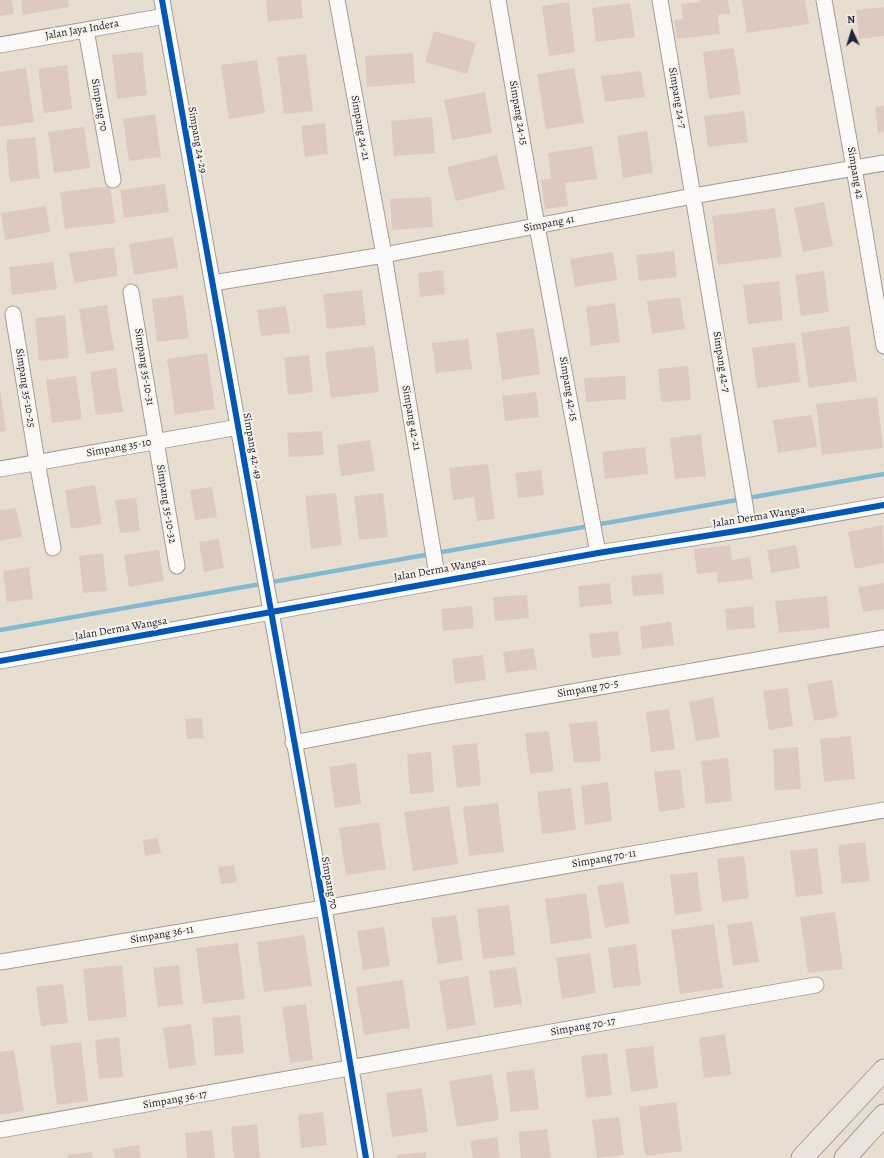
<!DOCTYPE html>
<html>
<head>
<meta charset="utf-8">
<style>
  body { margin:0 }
  #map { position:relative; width:884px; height:1158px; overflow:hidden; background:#e8ded0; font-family:Alegreya,serif }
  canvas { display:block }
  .north { position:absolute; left:832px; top:12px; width:40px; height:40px; -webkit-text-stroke:3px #f7f3e8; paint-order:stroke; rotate:356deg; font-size:11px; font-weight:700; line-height:16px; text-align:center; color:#22223b }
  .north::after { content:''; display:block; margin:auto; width:14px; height:18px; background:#22223b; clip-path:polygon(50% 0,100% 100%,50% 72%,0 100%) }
</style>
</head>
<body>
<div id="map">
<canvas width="884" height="1158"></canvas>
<div class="north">N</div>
</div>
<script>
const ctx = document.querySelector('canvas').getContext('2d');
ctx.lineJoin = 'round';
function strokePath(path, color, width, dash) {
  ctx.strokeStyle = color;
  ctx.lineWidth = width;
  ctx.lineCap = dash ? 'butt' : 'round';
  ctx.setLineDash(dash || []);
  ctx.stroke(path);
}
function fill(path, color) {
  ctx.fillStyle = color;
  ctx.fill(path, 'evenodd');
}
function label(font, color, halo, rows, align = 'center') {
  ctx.font = font + ' Alegreya,serif';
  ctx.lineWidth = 4;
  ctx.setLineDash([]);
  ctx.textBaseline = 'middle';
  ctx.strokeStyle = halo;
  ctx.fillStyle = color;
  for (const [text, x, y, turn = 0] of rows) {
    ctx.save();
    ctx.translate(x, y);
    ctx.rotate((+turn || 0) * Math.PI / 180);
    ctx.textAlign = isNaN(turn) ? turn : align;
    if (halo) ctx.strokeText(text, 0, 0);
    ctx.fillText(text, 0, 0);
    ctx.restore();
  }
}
strokePath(new Path2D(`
  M0 630 884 474`), '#80bad0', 4.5);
fill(new Path2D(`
  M0 0H12L14 14 0 16Z
  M21 0H68L69 7 23 15Z
  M266 0H301L303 18 268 22Z
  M700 0H728L730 14 718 15 720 34 677 39 674 20 683 19 681 4 700 2Z
  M742 0H805L809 24 747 33Z
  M569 2 575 52 549 56 542 6Z
  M630 3 635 37 596 42 592 8Z
  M884 7V36L859 39 856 10Z
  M434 31 476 43 467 74 425 62Z
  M734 48 741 94 709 99 703 52Z
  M142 52 147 95 117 99 112 55Z
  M413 53 415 83 367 87 365 56Z
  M306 54 313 111 284 114 277 57Z
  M257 60 265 113 229 119 221 65Z
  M67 65 72 109 44 113 38 69Z
  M26 68 34 122 0 127V72Z
  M574 68 584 123 546 129 537 74Z
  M641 71 645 97 605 102 601 76Z
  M485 92 492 133 452 140 444 100Z
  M884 106V132L878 133 875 107Z
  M744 111 748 142 708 147 704 116Z
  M155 114 161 157 129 161 123 119Z
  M432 117 435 153 394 156 391 121Z
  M325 123 328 154 305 157 301 126Z
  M84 127 90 168 54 173 48 132Z
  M647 131 653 173 623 178 617 136Z
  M35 137 40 178 10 182 6 140Z
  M592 146 597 179 565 183 568 206 545 209 541 180 551 178 548 153Z
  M497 155 505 189 456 201 447 167Z
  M165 184 169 212 124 218 120 190Z
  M110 186 115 223 65 229 60 192Z
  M431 197 433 227 392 230 390 199Z
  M824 202 833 246 803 252 794 208Z
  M46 206 50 232 5 240 1 213Z
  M775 208 782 257 718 265 712 216Z
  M173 237 178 268 134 275 129 244Z
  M114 247 118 276 74 283 69 253Z
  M674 251 677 277 639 281 636 255Z
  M613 252 617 280 575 287 570 259Z
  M53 262 57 289 12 295 9 267Z
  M443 270 445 294 420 297 418 273Z
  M824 271 829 312 801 316 795 275Z
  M779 281 783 320 748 324 743 285Z
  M362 290 366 325 327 329 323 294Z
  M183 295 189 338 157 342 152 299Z
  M680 297 685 329 652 334 647 301Z
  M615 303 620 342 591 346 586 307Z
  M107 305 114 350 86 354 79 309Z
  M286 306 290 333 261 336 257 310Z
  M65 315 69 358 39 361 35 318Z
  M849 326 857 381 809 388 801 333Z
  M534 328 540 374 502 380 496 333Z
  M468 339 472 369 436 373 432 343Z
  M795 342 800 382 757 388 752 348Z
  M374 346 379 392 331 398 325 352Z
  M207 353 215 409 175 415 167 359Z
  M309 355 313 392 288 395 284 358Z
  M688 366 691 400 661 402 658 369Z
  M116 368 123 412 96 415 90 372Z
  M76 376 82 419 52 423 46 380Z
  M625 376 626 399 586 402 584 378Z
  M0 388 6 431 0 432Z
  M536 392 539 417 505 421 502 396Z
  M877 397 883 448 822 455 816 404Z
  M812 415 817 447 778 453 773 420Z
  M322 431 324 455 289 457 287 433Z
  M701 434 706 476 675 479 670 438Z
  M370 440 375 471 341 476 337 445Z
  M645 447 648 474 605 479 602 452Z
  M488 464 495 519 477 521 474 497 453 500 449 468Z
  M541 470 544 495 518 498 515 473Z
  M95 485 102 524 71 529 65 490Z
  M212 487 217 517 195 520 190 490Z
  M336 493 342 545 311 549 305 496Z
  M383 493 388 537 359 540 354 496Z
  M136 498 140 531 120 533 115 500Z
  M16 508 22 537 0 541V510Z
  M883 525 884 563 855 569 848 532Z
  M219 539 224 568 204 572 199 542Z
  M730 545 732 560 750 557 753 579 718 583 717 572 697 574 694 549Z
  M796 545 800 568 771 573 767 550Z
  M159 550 164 581 129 587 124 555Z
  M103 553 107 591 83 593 79 556Z
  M29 567 33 599 7 602 3 571Z
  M662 573 664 594 633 596 631 576Z
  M610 583 612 604 580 607 578 586Z
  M884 583V609L863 612 858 587Z
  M527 595 529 618 495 621 493 597Z
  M827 596 830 628 779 633 775 601Z
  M472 606 474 628 443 631 441 609Z
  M753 606 755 628 727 630 725 609Z
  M671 622 674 645 642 649 640 626Z
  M618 631 621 655 592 658 589 634Z
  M534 648 537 669 506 673 503 652Z
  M483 655 486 680 455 684 452 659Z
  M832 680 838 717 814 721 807 684Z
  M788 688 793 726 769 730 763 691Z
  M713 697 720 737 696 741 689 702Z
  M669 709 675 749 651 752 646 712Z
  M202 718 204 738 187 739 185 719Z
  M597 721 601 761 574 763 569 724Z
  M549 731 554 771 530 774 525 733Z
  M851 736 855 779 824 782 820 739Z
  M477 743 481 785 457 788 452 746Z
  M798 747 801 789 775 790 773 749Z
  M431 752 434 792 410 794 407 754Z
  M728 758 732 801 706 804 701 761Z
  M356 763 361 804 335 808 329 767Z
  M680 769 685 808 659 812 654 772Z
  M608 782 612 821 585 825 581 786Z
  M571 788 576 830 542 834 537 792Z
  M498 803 504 852 469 856 463 807Z
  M449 806 458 864 413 871 404 812Z
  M379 822 386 869 346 875 339 828Z
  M158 838 161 853 145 856 143 840Z
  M865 842 870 881 842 884 838 845Z
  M817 848 823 894 796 897 790 851Z
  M744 856 749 898 722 902 717 859Z
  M234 865 237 882 221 884 218 867Z
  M697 872 702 911 675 915 670 875Z
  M623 882 630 923 605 928 597 886Z
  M586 893 592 938 551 944 545 899Z
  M509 905 515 955 483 959 477 909Z
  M835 912 843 969 808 973 800 917Z
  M456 915 463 960 438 964 431 918Z
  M752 921 759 962 733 966 727 925Z
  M714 924 723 988 680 994 671 930Z
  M384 927 390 966 363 970 357 931Z
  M304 935 312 986 264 992 257 942Z
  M238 943 245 999 203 1004 196 948Z
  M636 944 641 985 613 988 608 948Z
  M590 953 596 993 562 999 556 958Z
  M122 965 127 1017 88 1021 83 969Z
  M179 965 183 1004 158 1007 153 968Z
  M516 967 522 1004 494 1008 489 971Z
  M468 976 476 1025 447 1030 439 981Z
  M403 980 410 1028 364 1035 356 987Z
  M63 984 68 1023 41 1026 36 987Z
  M306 1004 313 1060 290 1063 282 1007Z
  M240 1015 244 1053 215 1056 212 1018Z
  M191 1024 196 1065 169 1069 163 1028Z
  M725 1034 731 1075 704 1078 699 1038Z
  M119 1037 123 1077 99 1079 95 1040Z
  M81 1042 88 1101 57 1105 50 1046Z
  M653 1046 658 1088 631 1092 625 1049Z
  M14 1050 24 1111 0 1115V1052Z
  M607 1053 612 1095 586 1098 581 1056Z
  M534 1069 539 1109 511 1112 506 1072Z
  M492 1074 499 1120 457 1127 449 1081Z
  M422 1088 428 1132 392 1137 386 1093Z
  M676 1102 682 1151 645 1156 639 1107Z
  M323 1112 327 1145 301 1148 298 1115Z
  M619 1117 624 1155 597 1158 592 1120Z
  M257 1124 260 1158H234L231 1127Z
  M547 1129 551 1158H521L518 1132Z
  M212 1130 215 1158H187L185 1133Z
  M497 1137 500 1158H473L470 1141Z
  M139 1145 141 1158H115L113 1149Z
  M92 1152 93 1158H68L67 1155Z
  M426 1152V1158H397V1155Z`), '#dec9c1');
const minor = new Path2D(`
  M162 0 324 908 366 1158
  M337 0 384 255 438 581
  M498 0 537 226 598 553
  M660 0 749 529
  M824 0 854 168 884 346
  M86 30 113 180
  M0 45 165 16
  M213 283 384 255 693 196 884 163
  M131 292 177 566
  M13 314 37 462 53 548
  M0 469 239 427
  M0 661 598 553 749 529 884 505
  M293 743 432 716 884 638
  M0 962 324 908 884 810
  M0 1130 816 985`);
const highway = new Path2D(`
  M802 1158 884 1070
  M845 1158 884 1115`);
strokePath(minor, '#a29d97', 17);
strokePath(highway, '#a29d97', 23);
strokePath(minor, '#fcfaf8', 15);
strokePath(highway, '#ece4dc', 21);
strokePath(new Path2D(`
  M162 0 324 908 366 1158
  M0 661 598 553 749 529 884 505`), '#0057b8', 6);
label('11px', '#22223b', '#f7f3e8', [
  ["Jalan Jaya Indera",82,30,-10],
  ["Simpang 24-7",677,98,80],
  ["Simpang 70",99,105,80],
  ["Simpang 24-15",518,113,80],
  ["Simpang 24-21",360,128,80],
  ["Simpang 24-29",197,140,80],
  ["Simpang 42",855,173,80],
  ["Simpang 41",549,224,-11],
  ["Simpang 42-7",721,362,81],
  ["Simpang 35-10-31",144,367,81],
  ["Simpang 35-10-25",25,388,81],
  ["Simpang 42-15",568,389,80],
  ["Simpang 42-21",411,418,80],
  ["Simpang 42-49",252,446,80],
  ["Simpang 35-10",119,448,-10],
  ["Simpang 35-10-32",166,504,81],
  ["Jalan Derma Wangsa",759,517,-9],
  ["Jalan Derma Wangsa",440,570,-10],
  ["Jalan Derma Wangsa",121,629,-10],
  ["Simpang 70-5",588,689,-10],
  ["Simpang 70-11",604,859,-10],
  ["Simpang 70",329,883,80],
  ["Simpang 36-11",162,935,-10],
  ["Simpang 70-17",583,1027,-10],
  ["Simpang 36-17",175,1100,-10]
]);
</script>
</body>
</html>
